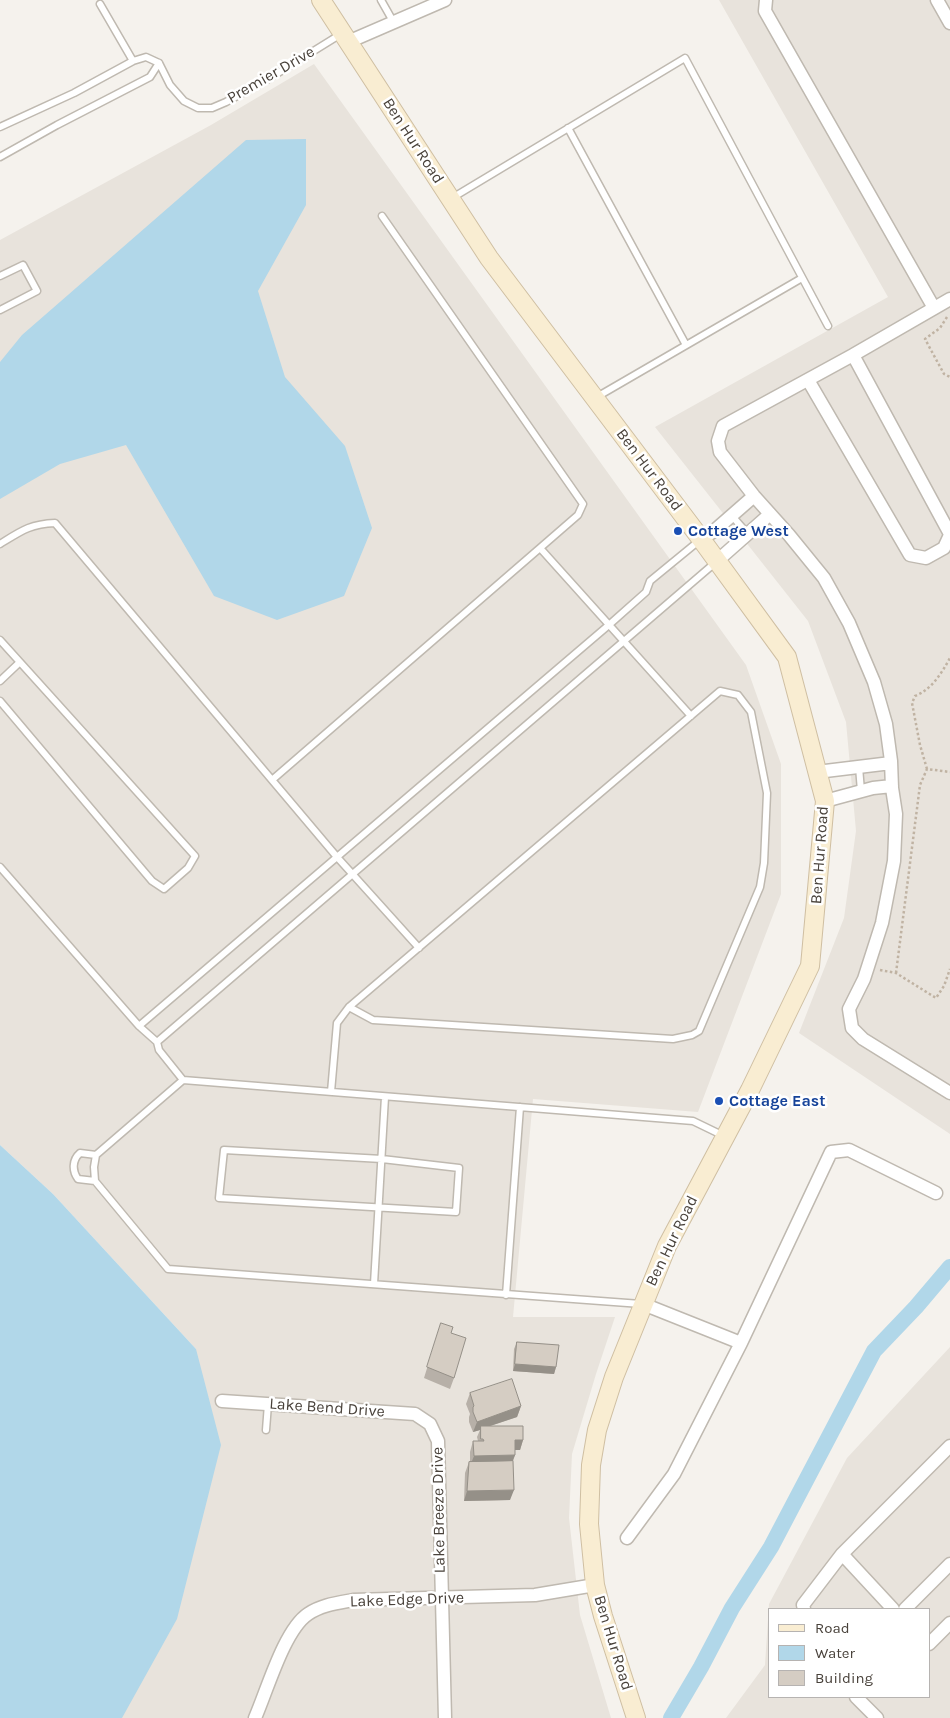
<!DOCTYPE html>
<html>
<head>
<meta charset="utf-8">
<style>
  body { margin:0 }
  #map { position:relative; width:950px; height:1718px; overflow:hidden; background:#f5f2ed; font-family:Karla,sans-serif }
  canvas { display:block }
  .legend { position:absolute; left:768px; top:1608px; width:162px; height:90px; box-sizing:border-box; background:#fff; border:1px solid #b6b3b1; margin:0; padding:6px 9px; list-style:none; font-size:15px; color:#49423b }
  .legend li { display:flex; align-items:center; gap:10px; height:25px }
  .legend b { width:25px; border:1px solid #b6b3b1 }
</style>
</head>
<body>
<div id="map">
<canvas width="950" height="1718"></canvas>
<ul class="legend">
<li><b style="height:6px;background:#f9edd2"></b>Road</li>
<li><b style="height:14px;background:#b1d7e9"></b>Water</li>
<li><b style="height:14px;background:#d5cdc3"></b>Building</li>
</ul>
</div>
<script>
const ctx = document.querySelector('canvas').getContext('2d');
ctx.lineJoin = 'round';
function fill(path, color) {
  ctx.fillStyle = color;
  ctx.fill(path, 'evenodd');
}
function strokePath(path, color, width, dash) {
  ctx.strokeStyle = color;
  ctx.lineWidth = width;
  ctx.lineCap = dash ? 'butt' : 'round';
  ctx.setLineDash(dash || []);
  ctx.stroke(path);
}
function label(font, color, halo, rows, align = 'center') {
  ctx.font = font + ' Karla,sans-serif';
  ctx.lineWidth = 5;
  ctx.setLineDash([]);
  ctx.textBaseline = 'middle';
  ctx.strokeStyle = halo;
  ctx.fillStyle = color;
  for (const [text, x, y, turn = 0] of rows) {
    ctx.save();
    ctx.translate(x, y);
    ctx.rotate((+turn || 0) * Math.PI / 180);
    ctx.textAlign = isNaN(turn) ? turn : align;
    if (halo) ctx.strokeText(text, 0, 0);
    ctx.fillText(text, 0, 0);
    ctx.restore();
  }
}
fill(new Path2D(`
  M719 0H950V1134L799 1033 844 918 856 831 846 722 808 621 655 427 888 297Z
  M314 64 746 665 781 764V894L698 1112 533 1099 513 1317H615L596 1374 572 1454 569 1518 580 1615 611 1718H120L196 1349 53 1194 0 1145V240L211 125Z
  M950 1347V1718H726L765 1665 769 1604 847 1458ZM769 1609H929V1697H769Z`), '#e8e3dc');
fill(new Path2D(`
  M306 139V205L258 291 285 377 345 446 372 528 344 596 277 620 214 596 126 445 60 464 0 499V362L22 335 246 140Z
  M0 1145 53 1194 196 1349 221 1445 177 1619 122 1718H0Z`), '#b1d7e9');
strokePath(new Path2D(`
  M671 1718 701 1667 732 1608 771 1547 874 1351 916 1307 950 1267`), '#b1d7e9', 16);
const lane = new Path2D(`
  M381 0 394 23
  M100 4 133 61
  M159 63 170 85 184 101 198 108H212L226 102 270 78 341 34
  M0 127 74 93 133 61 146 57 159 63 150 77 57 125 0 157
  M568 128 686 345
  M452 198 685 58 828 326
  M382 216 583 504 578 515 540 548 691 716
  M0 276 23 265 37 291 0 310
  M595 398 802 278
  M732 516 747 533
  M0 544C21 531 30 524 55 523L337 857 419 948
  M0 640 195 856 188 868 164 889 152 881 0 701
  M0 681 20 662
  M720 691 738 695 751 712 767 793 764 863 760 887 699 1031 692 1035 673 1039 373 1020 349 1007Z
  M859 767 861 791
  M272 780 540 548
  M0 867 139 1026 157 1042 159 1050 183 1080 96 1155 94 1167 95 1181 168 1269 641 1304
  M139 1026 610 624 646 592 650 581 700 540
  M157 1042 716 562
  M183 1080 693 1121 724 1136
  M331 1092 337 1023 349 1007
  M224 1150 382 1159 459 1168 456 1212 219 1198Z
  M95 1181 78 1179C72 1171 72 1160 80 1153L96 1155
  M374 1284 385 1097
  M506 1295 520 1107
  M266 1430 268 1404`);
const street = new Path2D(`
  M766 0 765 11 934 308
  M937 0 950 23
  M348 42 445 0
  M950 299 853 355 723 426 718 441 720 452 754 496 789 535 824 578 849 623 874 682 886 724 891 761 892 788 896 814 894 861 882 923 864 979 849 1009 852 1028 863 1039 950 1093
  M853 355 950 534
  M808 380 910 555 926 558 944 548 950 535
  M701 539 714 531 754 496
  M717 561 769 515
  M817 772 891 763
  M825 801 873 788 892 786
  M643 1304 741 1343
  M222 1401 415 1414 430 1424 438 1441 445 1718
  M627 1538 674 1474 741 1343 831 1152 849 1150 936 1193
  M842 1554 893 1609
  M804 1609 803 1605 842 1554 950 1446
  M905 1609 950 1564
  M929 1644 950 1623
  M856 1697 877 1718
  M255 1718C267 1691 284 1630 308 1614 321 1605 337 1603 353 1600L535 1595 595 1585`);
const secondary = new Path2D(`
  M321 0 489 258 701 539 787 657 825 801 810 966 750 1090 667 1246 614 1377 597 1430 591 1465 589 1524 595 1585 603 1616 636 1718`);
strokePath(lane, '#bfb9b0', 9);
strokePath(street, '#bfb9b0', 15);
strokePath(secondary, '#cfbfa2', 20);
strokePath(new Path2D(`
  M947 317 940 328 925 339 944 374 950 377
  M927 769 920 745 912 703 915 696C932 689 941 674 950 658
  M880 970 896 973 936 998 944 986 950 969
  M896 973 920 785 927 769 950 772`), '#c0b3a3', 2.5, [2.5, 2.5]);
strokePath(lane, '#fff', 6);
strokePath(street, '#fff', 12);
strokePath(secondary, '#f9edd2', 18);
fill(new Path2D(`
  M441 1323 451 1333 454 1378 450 1389 424 1378Z
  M517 1342 556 1367 554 1374 513 1371 514 1349Z
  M470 1393 521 1406 517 1417 490 1426 523 1440 520 1450H515V1455L513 1461 510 1500 464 1501 465 1473 469 1462H470V1452L473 1441H478L477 1437 480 1430 473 1432 469 1422V1417L470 1414 466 1404Z`), '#b7b0a8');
fill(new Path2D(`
  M515 1364 556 1367 554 1374 513 1371Z
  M521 1406 517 1417 481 1429V1426L480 1430 473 1432 477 1422Z
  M515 1440H523L520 1450H511Z
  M515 1455 511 1465 470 1466 474 1456Z
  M514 1490 510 1500 464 1501 467 1491Z`), '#959088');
const building = new Path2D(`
  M441 1323 453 1327 451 1333 466 1338 454 1378 427 1367Z
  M517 1342 559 1345 556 1367 515 1364Z
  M512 1379 521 1406 477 1422 473 1412V1407L474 1406 470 1393Z
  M481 1426H523V1440H515V1455L474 1456 473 1441H484L483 1439H481Z
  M513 1461 514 1490 467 1491 469 1462Z`);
fill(building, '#d5cdc3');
strokePath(building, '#959088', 1);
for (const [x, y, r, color] of [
  [678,531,5,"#1a4fb4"],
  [719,1101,5,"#1a4fb4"]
]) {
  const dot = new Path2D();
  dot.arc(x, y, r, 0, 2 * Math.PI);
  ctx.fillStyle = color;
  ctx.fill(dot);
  strokePath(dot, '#fff', 2);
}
label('16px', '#49423b', '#fff', [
  ["Premier Drive",271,75,-30],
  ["Ben Hur Road",413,141,57],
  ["Ben Hur Road",649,470,53],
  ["Ben Hur Road",820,855,-86],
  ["Ben Hur Road",672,1241,-64],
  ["Lake Bend Drive",327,1408,4],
  ["Lake Breeze Drive",439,1510,-91],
  ["Lake Edge Drive",407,1600,-2],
  ["Ben Hur Road",613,1643,73]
]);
label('bold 16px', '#164399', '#fff', [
  ["Cottage West",688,531],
  ["Cottage East",729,1101]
], 'left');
</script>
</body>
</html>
